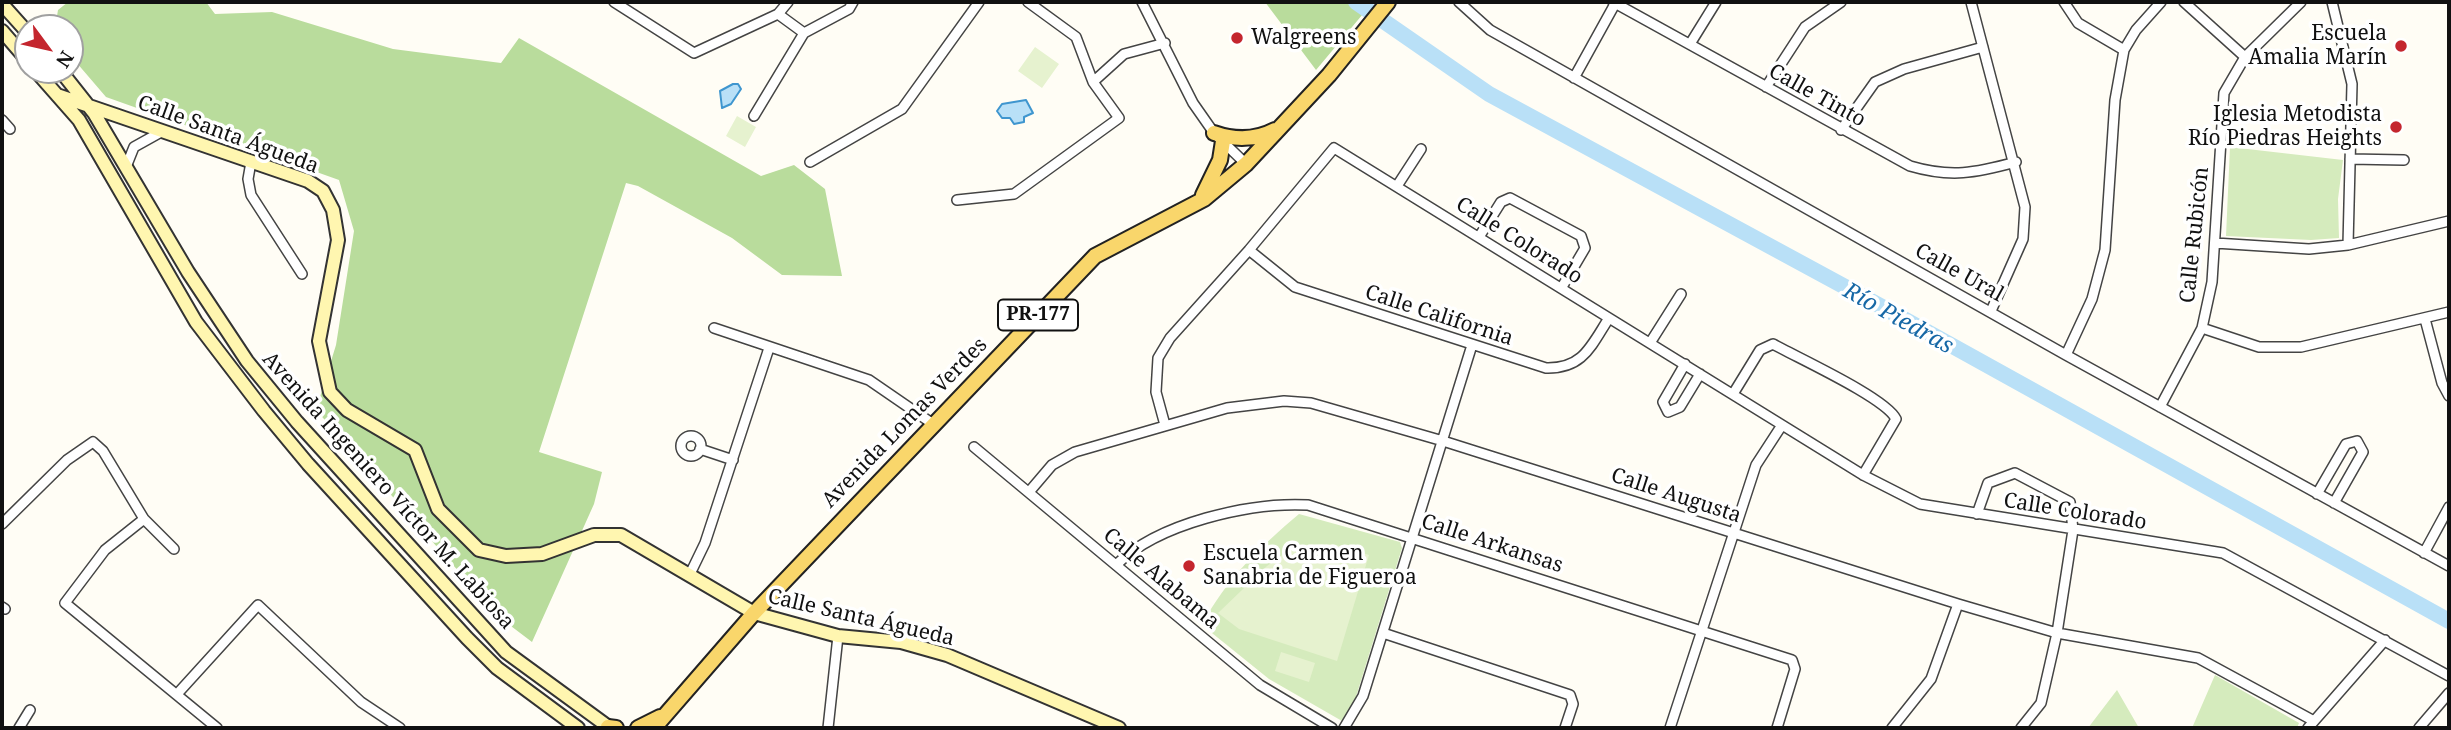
<!DOCTYPE html>
<html>
<head>
<meta charset="utf-8">
<style>
  body { margin:0 }
  #map { position:relative; width:2451px; height:730px; overflow:hidden; background:#fffdf5; font-family:"Noto Serif",serif }
  canvas { display:block }
  .frame { position:absolute; inset:0; border:4px solid #111; pointer-events:none }
  .north { position:absolute; left:14px; top:14px; width:70px; height:70px; box-sizing:border-box; background:#fff; border:2px solid #a0a0a0; border-radius:50%; rotate:123deg; font-size:19px; font-weight:700; line-height:28px; text-align:center; color:#111 }
  .north::after { content:''; display:block; margin:auto; width:24px; height:32px; background:#c4262e; clip-path:polygon(50% 0,100% 100%,50% 72%,0 100%) }
</style>
</head>
<body>
<div id="map">
<canvas width="2451" height="730"></canvas>
<div class="frame"></div>
<div class="north">N</div>
</div>
<script>
const ctx = document.querySelector('canvas').getContext('2d');
ctx.lineJoin = 'round';
function fill(path, color) {
  ctx.fillStyle = color;
  ctx.fill(path, 'evenodd');
}
function strokePath(path, color, width, dash) {
  ctx.strokeStyle = color;
  ctx.lineWidth = width;
  ctx.lineCap = dash ? 'butt' : 'round';
  ctx.setLineDash(dash || []);
  ctx.stroke(path);
}
function label(font, color, halo, rows, align = 'center') {
  ctx.font = font + ' "Noto Serif",serif';
  ctx.lineWidth = 7;
  ctx.setLineDash([]);
  ctx.textBaseline = 'middle';
  ctx.strokeStyle = halo;
  ctx.fillStyle = color;
  for (const [text, x, y, turn = 0] of rows) {
    ctx.save();
    ctx.translate(x, y);
    ctx.rotate((+turn || 0) * Math.PI / 180);
    ctx.textAlign = isNaN(turn) ? turn : align;
    if (halo) ctx.strokeText(text, 0, 0);
    ctx.fillText(text, 0, 0);
    ctx.restore();
  }
}
fill(new Path2D(`
  M2230 147 2343 160 2338 199 2339 238 2311 240 2226 236Z
  M1299 514 1400 542 1402 548 1355 700 1342 721 1269 679 1202 625C1226 579 1261 546 1299 514Z
  M2215 675 2299 723 2297 728H2192Z
  M2117 690 2139 728H2088Z`), '#d5ebbd');
fill(new Path2D(`
  M68 2H206L215 14 272 12 393 49 501 63 519 38 761 176 794 165 825 189 842 276 782 275 732 238 638 186 626 183 539 452 602 472 594 504 532 642 499 617 316 410 336 345 354 231 339 180 106 97 70 55V28H55L58 10Z
  M1265 2H1373L1316 70Z`), '#b9dc9c');
fill(new Path2D(`
  M1035 47 1059 64 1042 88 1018 71Z
  M737 116 756 127 745 147 726 136Z
  M1333 544 1369 555 1337 661 1239 629 1218 613 1267 566 1296 545Z
  M1281 652 1315 663 1309 682 1275 671Z`), '#e6f2cf');
const water = new Path2D(`
  M733 84H738L741 89 731 104 722 108 720 91Z
  M1026 100 1033 113 1024 117V122L1014 124 1010 118H1002L997 111 1002 104Z`);
fill(water, '#b9e0f7');
strokePath(water, '#3f96cf', 2);
strokePath(new Path2D(`
  M1356 2 1489 94 1884 308 2449 621`), '#b9e0f7', 16);
const street = new Path2D(`
  M614 2 694 53 778 14 788 2
  M1028 2 1076 37 1093 82
  M1142 2 1193 103 1214 133 1246 164
  M1459 2 1490 30 2066 355 2449 566
  M1613 2 1910 166C1951 178 1975 173 2016 162
  M1971 2 2025 207 2023 239 1991 311
  M2064 2 2078 23 2124 50
  M2184 2 2245 57
  M2332 2 2352 84 2348 245
  M804 33 849 9 853 2
  M1690 44 1716 2
  M1574 78 1616 2
  M1766 87 1805 27 1841 2
  M754 116 804 33 778 14
  M2 120 10 129
  M1841 130 1875 82 1904 69 1983 47
  M2350 159 2404 160
  M251 162 248 179 251 195 302 274
  M810 162 902 109 979 2
  M126 167 134 147 161 132
  M1397 186 1421 149
  M957 200 1014 194 1119 118 1093 82 1124 54 1165 43
  M1479 237 1501 202 1510 198 1581 236 1585 248 1562 287
  M2215 243 2309 249 2348 245 2449 221
  M1249 250 1295 287 1546 368C1583 369 1591 346 1609 318
  M2425 319 2442 383 2449 396
  M714 328 869 380 933 424
  M2202 328 2259 347H2301L2449 312
  M1650 343 1681 294
  M2066 355 2092 299 2105 250 2115 100 2124 50 2136 30 2161 2
  M1685 364 1663 402 1668 412 1680 407 1700 374
  M1733 394 1760 350 1773 344C1798 358 1886 398 1896 419L1863 475
  M2160 407 2202 328 2212 282 2224 93 2245 57 2301 2
  M1165 425 1156 392 1158 358 1170 338 1249 250 1334 148 1863 475 1920 504 2223 553 2449 676
  M681 446a10 10 0 1 1 20 0a10 10 0 1 1-20 0Z
  M974 447 1260 685 1332 728
  M700 449 733 460
  M1029 492 1052 465 1075 452 1227 408 1284 401 1311 403 1443 441 1958 604 2057 633 2198 658 2314 721
  M2317 494 2346 444 2357 441 2363 452 2334 503
  M1977 514 1988 483 2015 473 2070 502 2073 530 2057 633 2041 703 2021 728
  M144 519 105 550 65 603 217 728
  M2 524 67 460 93 442 103 451 144 519 174 549
  M2424 553 2449 507
  M1116 565C1158 523 1250 502 1308 505L1792 660 1795 669 1777 728
  M690 574 705 543 769 348
  M2 607 5 609
  M1383 633 1570 695 1573 704 1565 728
  M178 693 258 605 361 702 400 728
  M19 728 30 710
  M828 728 838 636
  M1344 728 1363 696 1472 345
  M1670 728 1756 465 1782 425
  M1892 728 1931 679 1958 604
  M2308 728 2385 640
  M2419 728 2449 693`);
const secondary = new Path2D(`
  M2 4 28 33
  M2 31 28 61
  M35 70 79 120 196 322 264 411 308 464 467 638 497 668 578 728
  M60 70 94 113 188 272 247 361 297 422 506 652 610 728
  M57 95 308 181 323 191 333 210 338 240 319 341 330 392 347 410 415 450 438 509 479 550 506 556 542 554 594 535H621L754 613 838 636 901 642 947 655 1119 728`);
const primary = new Path2D(`
  M1214 133C1234 140 1256 140 1275 130
  M1203 195 1220 160 1223 141
  M608 727 616 728
  M638 728 660 717
  M654 728 754 613 1095 256 1204 199 1246 164 1329 75 1388 2`);
strokePath(street, '#444', 12);
strokePath(secondary, '#333', 16);
strokePath(primary, '#222', 18);
strokePath(street, '#fff', 9);
strokePath(secondary, '#fff6b0', 12);
strokePath(primary, '#f9d66b', 14);
for (const [x, y, r, color] of [
  [1237,38,7,"#c4262e"],
  [2401,46,7,"#c4262e"],
  [2396,127,7,"#c4262e"],
  [1189,566,7,"#c4262e"]
]) {
  const dot = new Path2D();
  dot.arc(x, y, r, 0, 2 * Math.PI);
  ctx.fillStyle = color;
  ctx.fill(dot);
  strokePath(dot, '#fff', 2.5);
}
for (const [x, y, w] of [
  [1038,315,80]
]) {
  const box = new Path2D();
  box.roundRect(x - w / 2, y - 15.5, w, 31, 5);
  ctx.fillStyle = '#fff';
  ctx.fill(box);
  strokePath(box, '#111', 2);
}
label('bold 19px', '#111', null, [
  ["PR-177",1038,315]
]);
label('21px', '#111', '#fff', [
  ["Escuela",2387,34],
  ["Amalia Marín",2387,58],
  ["Walgreens",1251,38,"left"],
  ["Iglesia Metodista",2382,115],
  ["Río Piedras Heights",2382,139],
  ["Escuela Carmen",1203,554,"left"],
  ["Sanabria de Figueroa",1203,578,"left"]
], 'right');
label('21px', '#111', '#fff', [
  ["Calle Tinto",1817,96,29],
  ["Calle Santa Águeda",228,135,20],
  ["Calle Rubicón",2195,235,-84],
  ["Calle Colorado",1519,241,32],
  ["Calle Ural",1959,273,29],
  ["Calle California",1439,316,18],
  ["Avenida Lomas Verdes",905,423,-46],
  ["Avenida Ingeniero Víctor M. Labiosa",388,491,48],
  ["Calle Augusta",1676,496,18],
  ["Calle Colorado",2075,512,9],
  ["Calle Arkansas",1492,544,18],
  ["Calle Alabama",1161,579,40],
  ["Calle Santa Águeda",861,618,13]
]);
label('italic 23px', '#1768a6', '#fff', [
  ["Río Piedras",1898,319,29]
]);
</script>
</body>
</html>
